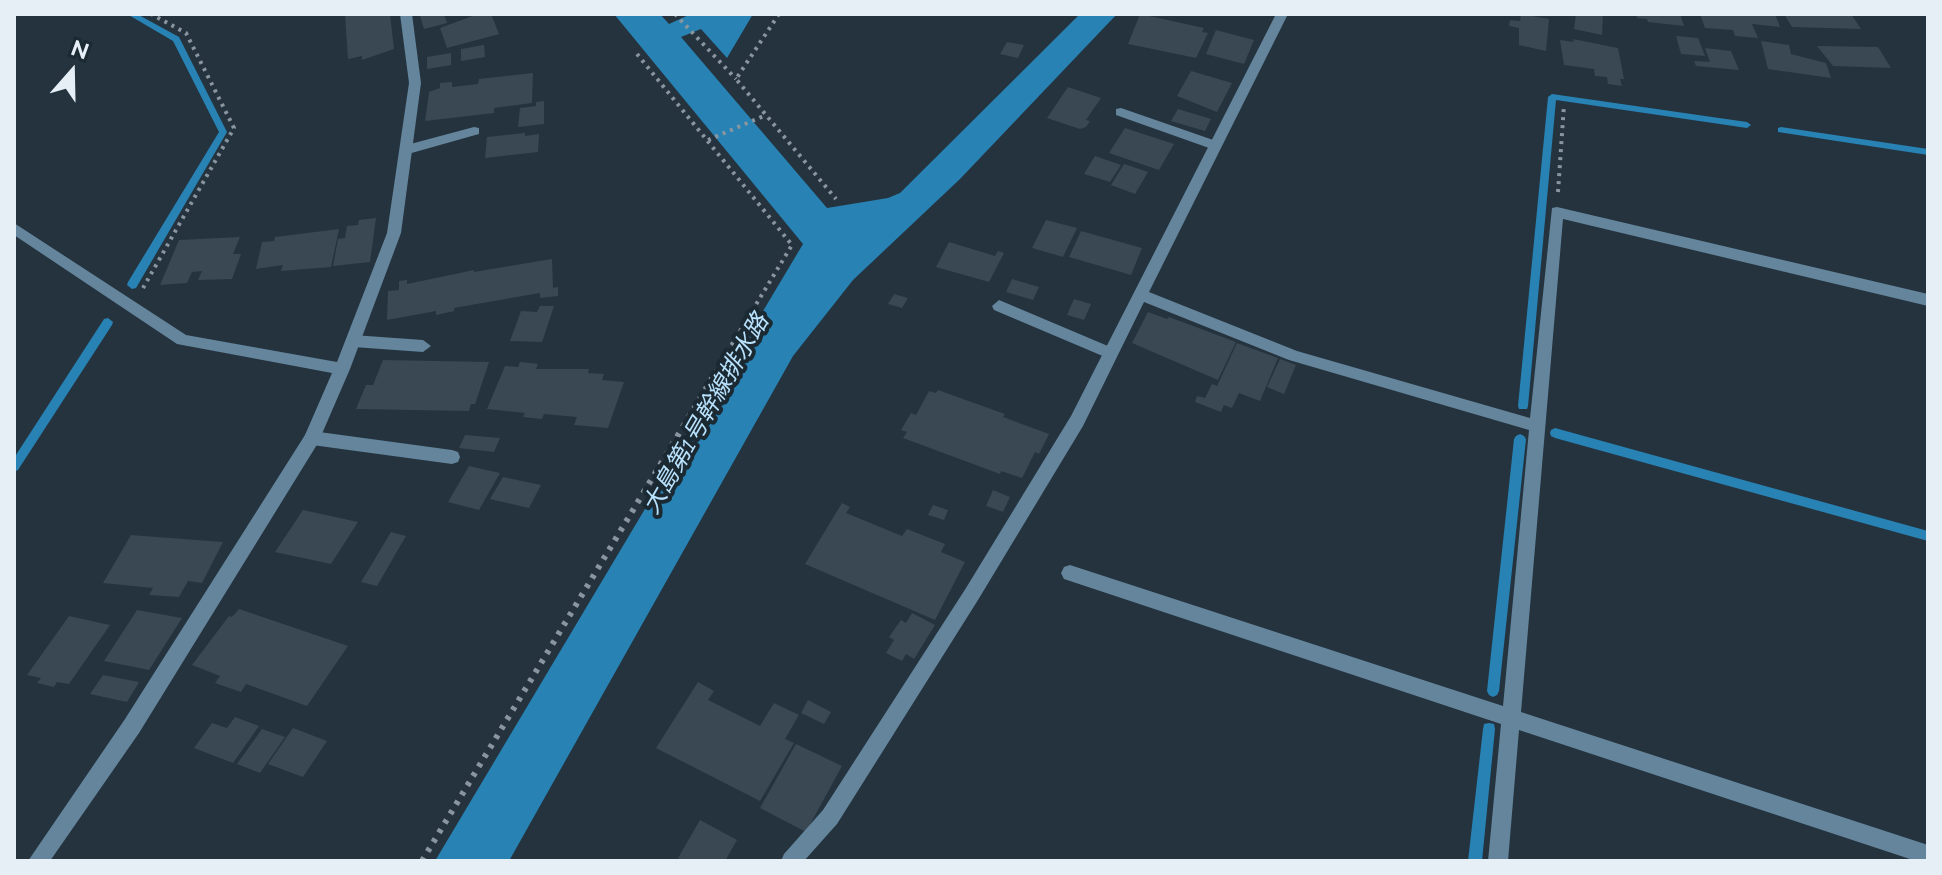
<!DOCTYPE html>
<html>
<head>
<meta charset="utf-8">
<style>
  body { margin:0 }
  #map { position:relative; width:1942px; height:875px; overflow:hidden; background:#24333e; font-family:Raleway,sans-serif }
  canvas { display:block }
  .frame { position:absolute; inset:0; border:16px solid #e6eff6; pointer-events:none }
  .north { position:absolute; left:32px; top:32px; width:80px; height:80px; -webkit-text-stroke:6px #1b2933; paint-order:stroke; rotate:20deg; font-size:22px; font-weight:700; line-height:32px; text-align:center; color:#e6eff6 }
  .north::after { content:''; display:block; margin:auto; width:28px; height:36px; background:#e6eff6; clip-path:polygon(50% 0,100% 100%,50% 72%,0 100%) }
</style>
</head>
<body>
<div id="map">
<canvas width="1942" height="875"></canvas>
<div class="frame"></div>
<div class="north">N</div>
</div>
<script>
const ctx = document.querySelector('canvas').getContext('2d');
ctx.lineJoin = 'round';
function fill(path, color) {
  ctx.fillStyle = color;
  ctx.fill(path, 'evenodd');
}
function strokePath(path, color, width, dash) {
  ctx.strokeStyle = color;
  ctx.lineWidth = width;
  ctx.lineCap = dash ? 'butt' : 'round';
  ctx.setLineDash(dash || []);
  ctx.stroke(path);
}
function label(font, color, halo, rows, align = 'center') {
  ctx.font = font + ' Raleway,"Noto Sans JP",sans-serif';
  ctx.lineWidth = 8;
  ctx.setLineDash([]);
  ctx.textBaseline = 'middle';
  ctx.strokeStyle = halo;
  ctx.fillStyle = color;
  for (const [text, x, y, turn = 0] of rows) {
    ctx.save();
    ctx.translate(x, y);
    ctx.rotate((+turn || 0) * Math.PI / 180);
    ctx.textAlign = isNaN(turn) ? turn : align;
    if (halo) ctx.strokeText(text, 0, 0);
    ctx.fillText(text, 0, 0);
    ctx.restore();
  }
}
fill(new Path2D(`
  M614 14H660L669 24 691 14H753L727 58 701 29 681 37 827 208 888 198 900 193 1080 14H1117L960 179 853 280 793 356 509 861H435L803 244Z`), '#2882b4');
fill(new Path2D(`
  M127 14H137L179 37 227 132 136 288 132 289 127 285 128 282 219 132 173 41Z
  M1552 94 1747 122 1751 125 1747 128 1556 100 1528 406 1527 409H1519L1518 406 1548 97Z
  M1781 127 1928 149V155L1778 132V128Z
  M108 318 113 322 112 325 18 470 14 472V458L104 319Z
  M1555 428 1928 531V541L1555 438 1551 436 1550 433 1551 430Z
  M1520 434 1524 436 1526 439 1499 691 1497 695 1493 697 1489 695 1487 691 1514 439 1516 436Z
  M1489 723 1494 724 1495 729 1482 861H1468L1483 729 1484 724Z`), '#2882b4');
fill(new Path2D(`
  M390 14 394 49 362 60V56L348 59 345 15Z
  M430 14H444L447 23 424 29 420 16Z
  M478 14H491L499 34 447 48 440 28Z
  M1140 14 1204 28 1202 32 1208 33 1196 58 1128 44Z
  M1521 14 1549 19 1546 51 1519 45V28L1509 26 1510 20 1520 21Z
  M1576 14H1603L1602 35 1574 29Z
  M1636 14H1680L1684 26 1648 22 1647 19 1637 18Z
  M1700 14H1775L1780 27 1752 24 1758 38 1735 36 1733 30 1705 28Z
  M1784 14H1851L1861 29 1792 27Z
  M1216 30 1254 40 1244 64 1206 54Z
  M1676 36 1698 38 1705 56 1681 54Z
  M1573 39 1618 48 1624 79H1620L1622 86 1608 84 1607 77 1595 76 1594 69 1564 65 1560 40 1574 42Z
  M1761 41 1789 45 1791 54 1826 63 1831 78 1768 69Z
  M1007 42 1024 45 1018 58 1000 54Z
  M484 45 485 57 461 61V49Z
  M1817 46 1878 47 1891 68 1833 66Z
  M1705 48 1731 51 1739 70 1696 66 1694 61 1710 62Z
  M451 53V65L427 69V57Z
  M1191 71 1232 83 1217 112 1177 96Z
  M533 73 532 103 494 108V113L425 121 429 92 440 88V83L452 82V87L478 84 479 79Z
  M1068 87 1101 98 1086 120 1090 121 1086 127 1080 129 1047 118Z
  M544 101V124L518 127 520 108 536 106V102Z
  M1178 109 1211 119 1205 131 1171 121Z
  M1125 128 1174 144 1159 170 1109 153Z
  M525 133V136L539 134 538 152 485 158 487 137Z
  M1095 156 1121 165 1110 182 1084 174Z
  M1124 164 1148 172 1135 194 1111 185Z
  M376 218 370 262 333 266 338 239 345 238 347 226 358 225 359 220Z
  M1046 220 1077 228 1063 257 1032 248Z
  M339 229 331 267 281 271 283 265 256 269 262 242 274 241 275 237Z
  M1081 231 1142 248 1131 275 1069 257Z
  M240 237 233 254H241L232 279 198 280 202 271 192 272 187 283 160 285 179 240Z
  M949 242 995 256 998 251 1004 253 989 282 936 267Z
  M552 259 553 288 558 287V296L540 298V293L454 308V311L436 315V311L387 320 388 291 399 290V281L407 280V284L474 270V272Z
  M1012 279 1039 287 1033 300 1006 292Z
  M894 294 908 298 902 308 888 304Z
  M1074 299 1091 304 1084 320 1067 315Z
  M540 306H554L542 342 510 341 521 311 537 312Z
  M1148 312 1167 319 1169 317 1236 342 1218 380 1132 343Z
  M1237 343 1278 358 1260 401 1239 393 1232 408 1224 405 1221 412 1195 402 1197 396 1205 398 1212 384 1217 386Z
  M1280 359 1296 365 1284 394 1267 387Z
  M383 360 489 362 475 404H471L469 411 356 409 366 385H373Z
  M520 362 538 364 536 369H589L588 373 604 374 602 380 624 382 608 428 574 425 577 417 544 414 542 419 523 417 525 413 487 409 505 366 518 367Z
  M938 390 1005 414 1003 417 1049 434 1039 454 1035 452 1022 478 1001 471 1000 474 903 438 907 432 901 430 911 413 916 415 929 391 936 393Z
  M465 435 500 438 494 452 459 448Z
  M469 466 500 473 479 510 448 502Z
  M503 477 541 485 529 508 490 499Z
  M993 490 1010 497 1003 512 986 506Z
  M842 503 850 507 846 513 902 536 907 529 945 544 941 552 965 562 935 620 805 564Z
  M933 505 948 510 944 520 928 515Z
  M303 510 358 522 331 564 275 552Z
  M391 532 406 536 377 586 361 582Z
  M131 535 223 542 202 583 188 581 179 597 149 595 153 588 103 583Z
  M239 609 348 646 307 706 246 684 241 692 215 683 220 676 192 665 229 616 232 617Z
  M137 610 182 618 149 670 104 661Z
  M912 613 935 625 914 659 906 654 902 661 886 653 894 640 889 637 901 620 906 623Z
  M69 616 110 625 69 684 57 682 54 687 37 683 41 678 27 675Z
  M103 675 139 682 127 702 90 694Z
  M698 682 714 691 708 700 760 726 774 703 799 715 785 739 794 743 760 801 656 748Z
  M808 700 831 712 824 724 801 713Z
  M235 717 259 726 233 763 194 748 212 723 227 728Z
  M293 728 327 741 303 777 268 764Z
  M262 729 285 737 260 773 237 764Z
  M796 744 842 766 806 832 760 808Z
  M700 820 737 840 725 861H684L678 858Z`), '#394853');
strokePath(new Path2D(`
  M675 14 736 79
  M779 14 736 79 836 199
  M637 54 792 245 711 379
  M708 140 766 115
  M1558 192 1564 105
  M143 288 234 128 186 33 151 14`), '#8a969f', 4, [3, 5]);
strokePath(new Path2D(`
  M422 861 713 377`), '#8a969f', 6, [4, 7]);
fill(new Path2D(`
  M1121 108 1219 142 1221 145 1219 148H1209L1116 115V109Z
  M474 127 479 128V134L408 154 401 149 403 146Z
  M999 300 1115 349 1118 353 1110 359 1105 357 994 310 992 306Z
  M353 335 423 340 431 346 423 352 353 347 345 341Z
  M312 431 452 450 458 452 460 457 458 462 452 464 312 445 306 443 304 438 306 433Z`), '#64859c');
fill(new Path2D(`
  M400 14H412L421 83 401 233 350 369 318 443 139 733 50 861H28L125 719 305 435 332 373 177 344 14 235V223L186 335 337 362 387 233 409 83Z
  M1276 14H1288L1149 292 1297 351 1530 418 1552 208 1557 207 1928 294V306L1563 219 1521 712 1928 845V861H1916L1519 730 1508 861H1488L1501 724 1064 579 1061 573 1064 567 1070 565 1503 706 1529 430 1289 360 1144 302 1083 426 978 600 837 824 804 861H781L784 854 823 810 966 588 1071 416Z`), '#64859c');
label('italic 24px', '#b9e2fd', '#1b2933', [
  ["大島第1号幹線排水路",706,414,-60]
]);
</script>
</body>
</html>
